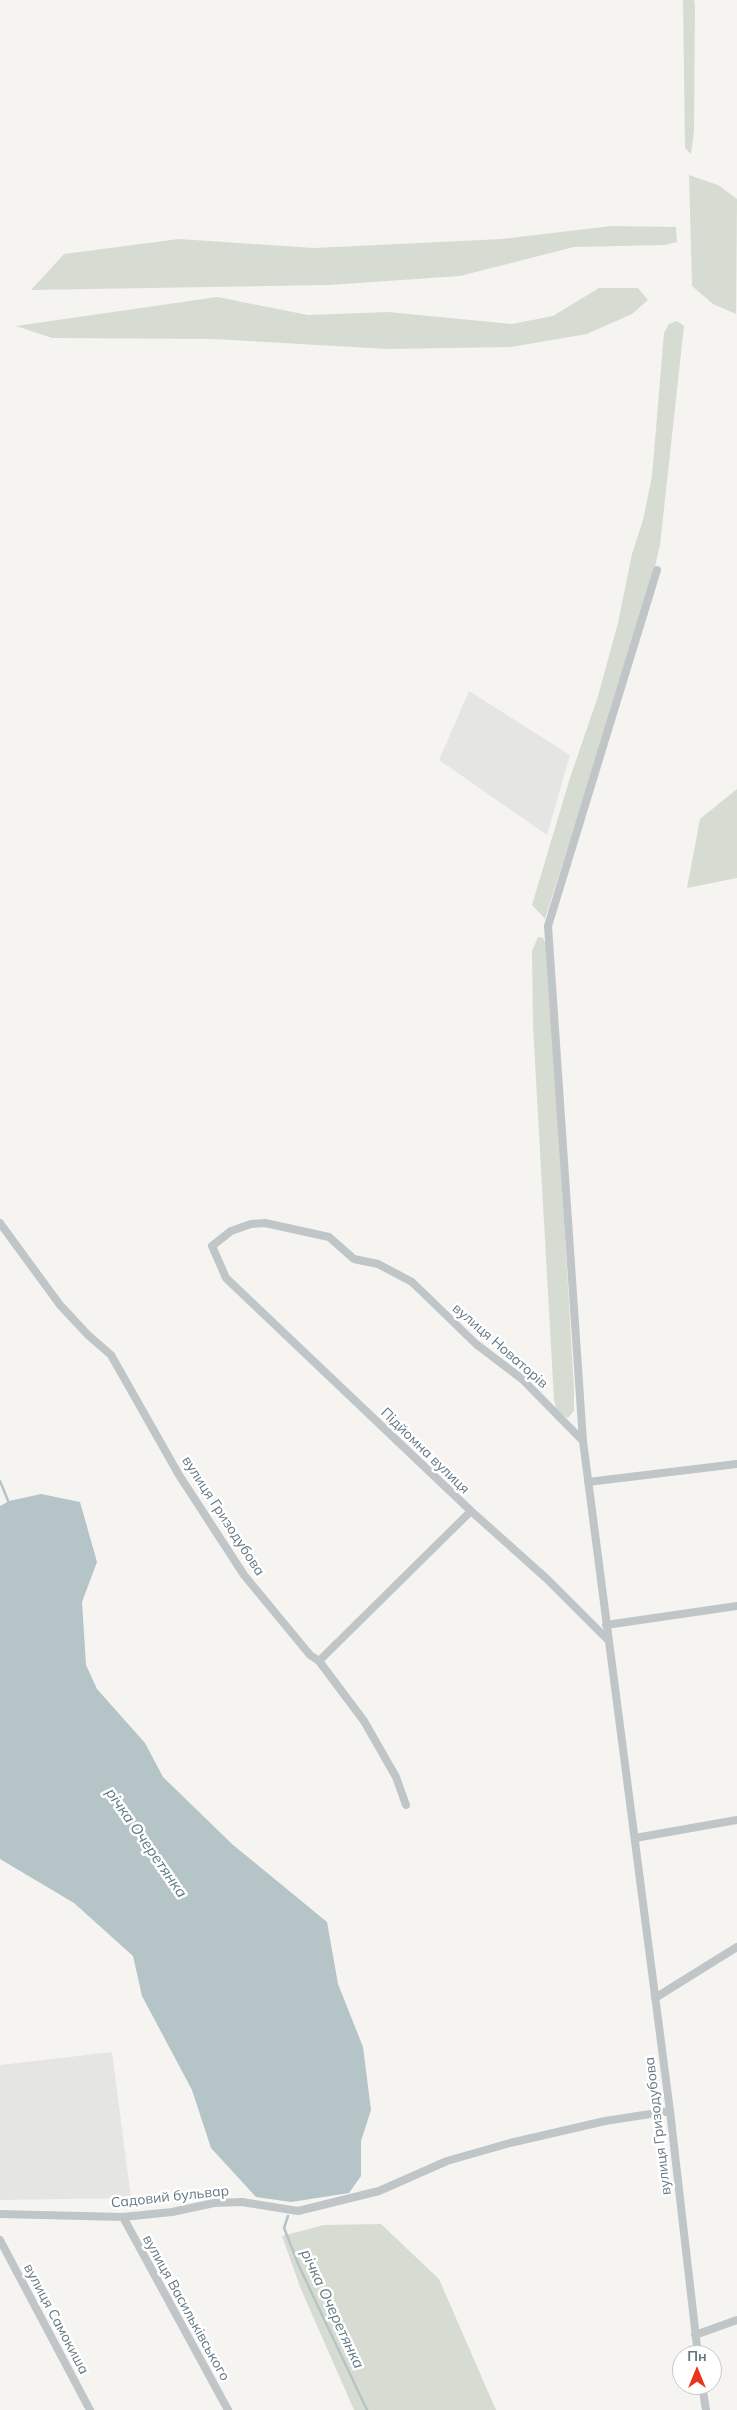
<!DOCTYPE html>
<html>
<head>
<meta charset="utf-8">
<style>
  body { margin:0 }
  #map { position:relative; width:737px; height:2410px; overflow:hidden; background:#f5f4f1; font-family:Mulish,sans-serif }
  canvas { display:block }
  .north { position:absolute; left:672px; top:2345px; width:50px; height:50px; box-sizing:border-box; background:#fff; border:1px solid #c1c9cd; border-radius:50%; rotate:0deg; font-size:14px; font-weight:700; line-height:20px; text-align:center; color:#637883 }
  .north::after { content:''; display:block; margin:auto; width:18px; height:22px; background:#e9341c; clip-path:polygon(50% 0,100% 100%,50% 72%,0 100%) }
</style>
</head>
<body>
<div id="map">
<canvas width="737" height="2410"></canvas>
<div class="north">Пн</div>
</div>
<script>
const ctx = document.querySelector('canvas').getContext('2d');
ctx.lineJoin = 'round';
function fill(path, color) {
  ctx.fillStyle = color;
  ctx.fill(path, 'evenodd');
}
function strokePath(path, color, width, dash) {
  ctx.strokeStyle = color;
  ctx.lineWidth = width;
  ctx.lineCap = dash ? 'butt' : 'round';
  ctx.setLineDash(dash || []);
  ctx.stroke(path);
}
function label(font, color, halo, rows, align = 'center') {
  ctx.font = font + ' Mulish,sans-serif';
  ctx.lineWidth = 5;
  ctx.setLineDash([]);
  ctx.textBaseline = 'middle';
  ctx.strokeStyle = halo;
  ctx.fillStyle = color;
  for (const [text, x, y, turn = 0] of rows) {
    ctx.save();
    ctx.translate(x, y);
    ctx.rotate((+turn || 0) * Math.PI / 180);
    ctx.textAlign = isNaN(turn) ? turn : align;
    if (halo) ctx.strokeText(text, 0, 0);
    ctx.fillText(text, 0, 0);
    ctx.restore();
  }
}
fill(new Path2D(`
  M469 691 570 755 547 835 439 760Z
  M112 2052 131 2198 0 2200V2065Z`), '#e5e6e4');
fill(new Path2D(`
  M683 0H694L695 6 694 131 691 154 685 148Z
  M689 175 718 185 737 199 736 314 713 304 692 286Z
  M611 226 676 227 677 242 665 245 574 247 460 276 329 285 31 290 64 254 179 239 314 248 502 239Z
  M599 288H638L648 300 632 314 587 334 511 347 388 349 213 339 52 338 16 326 217 297 308 315 388 312 512 324 553 316Z
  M677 321 684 326 660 545 648 596 545 919 532 905 569 781 598 696 618 623 632 554 643 520 652 476 664 333 669 324Z
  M737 789V878L687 888 700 819Z
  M538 937 543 938 548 949 574 1388V1411L568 1418 557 1412 554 1400 533 1027 532 951Z
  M381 2224 439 2279 496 2410H354L300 2287 282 2236 324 2225Z`), '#d7dcd2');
fill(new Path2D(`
  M41 1494 80 1502 97 1562 82 1602 86 1665 97 1689 145 1743 163 1777 232 1844 327 1922 338 1984 363 2047 371 2110 361 2141V2176L349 2193 291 2202 256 2197 211 2148 192 2090 142 1996 133 1956 74 1903 0 1859V1506L9 1501Z`), '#b5c4c7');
strokePath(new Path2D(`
  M0 1481 9 1503
  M288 2216 284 2228 299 2266 367 2410`), '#b5c4c7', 2.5);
strokePath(new Path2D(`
  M657 570 548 926 583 1441 670 2111 698 2355
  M0 1223 60 1305 88 1335 111 1355 179 1475 244 1575 310 1655 319 1661 364 1721 396 1777 406 1805
  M583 1441 522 1379 476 1344 412 1282 378 1264 354 1259 329 1237 265 1223 251 1224 231 1231 212 1246 226 1278 471 1511 547 1579 608 1640
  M588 1482 737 1464
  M606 1625 737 1606
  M319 1661 471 1511
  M635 1838 737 1820
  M655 1998 737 1947
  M0 2214 123 2217 172 2212 214 2203 242 2202 298 2211 379 2191 447 2161 510 2143 605 2121 670 2111
  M123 2217 228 2410
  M0 2240 90 2410
  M695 2335 737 2320
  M702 2385 706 2410`), '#c0c5c7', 8);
label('14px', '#637883', '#fff', [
  ["вулиця Новаторів",500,1346,41],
  ["Підйомна вулиця",425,1451,44],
  ["вулиця Гризодубова",223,1516,57],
  ["вулиця Гризодубова",658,2126,-97],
  ["Садовий бульвар",170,2197,-6],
  ["вулиця Васильківського",186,2308,61],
  ["вулиця Самокиша",56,2319,62]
]);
label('italic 15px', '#5e7b80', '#fff', [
  ["річка Очеретянка",146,1843,55],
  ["річка Очеретянка",332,2309,65]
]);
</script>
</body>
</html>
